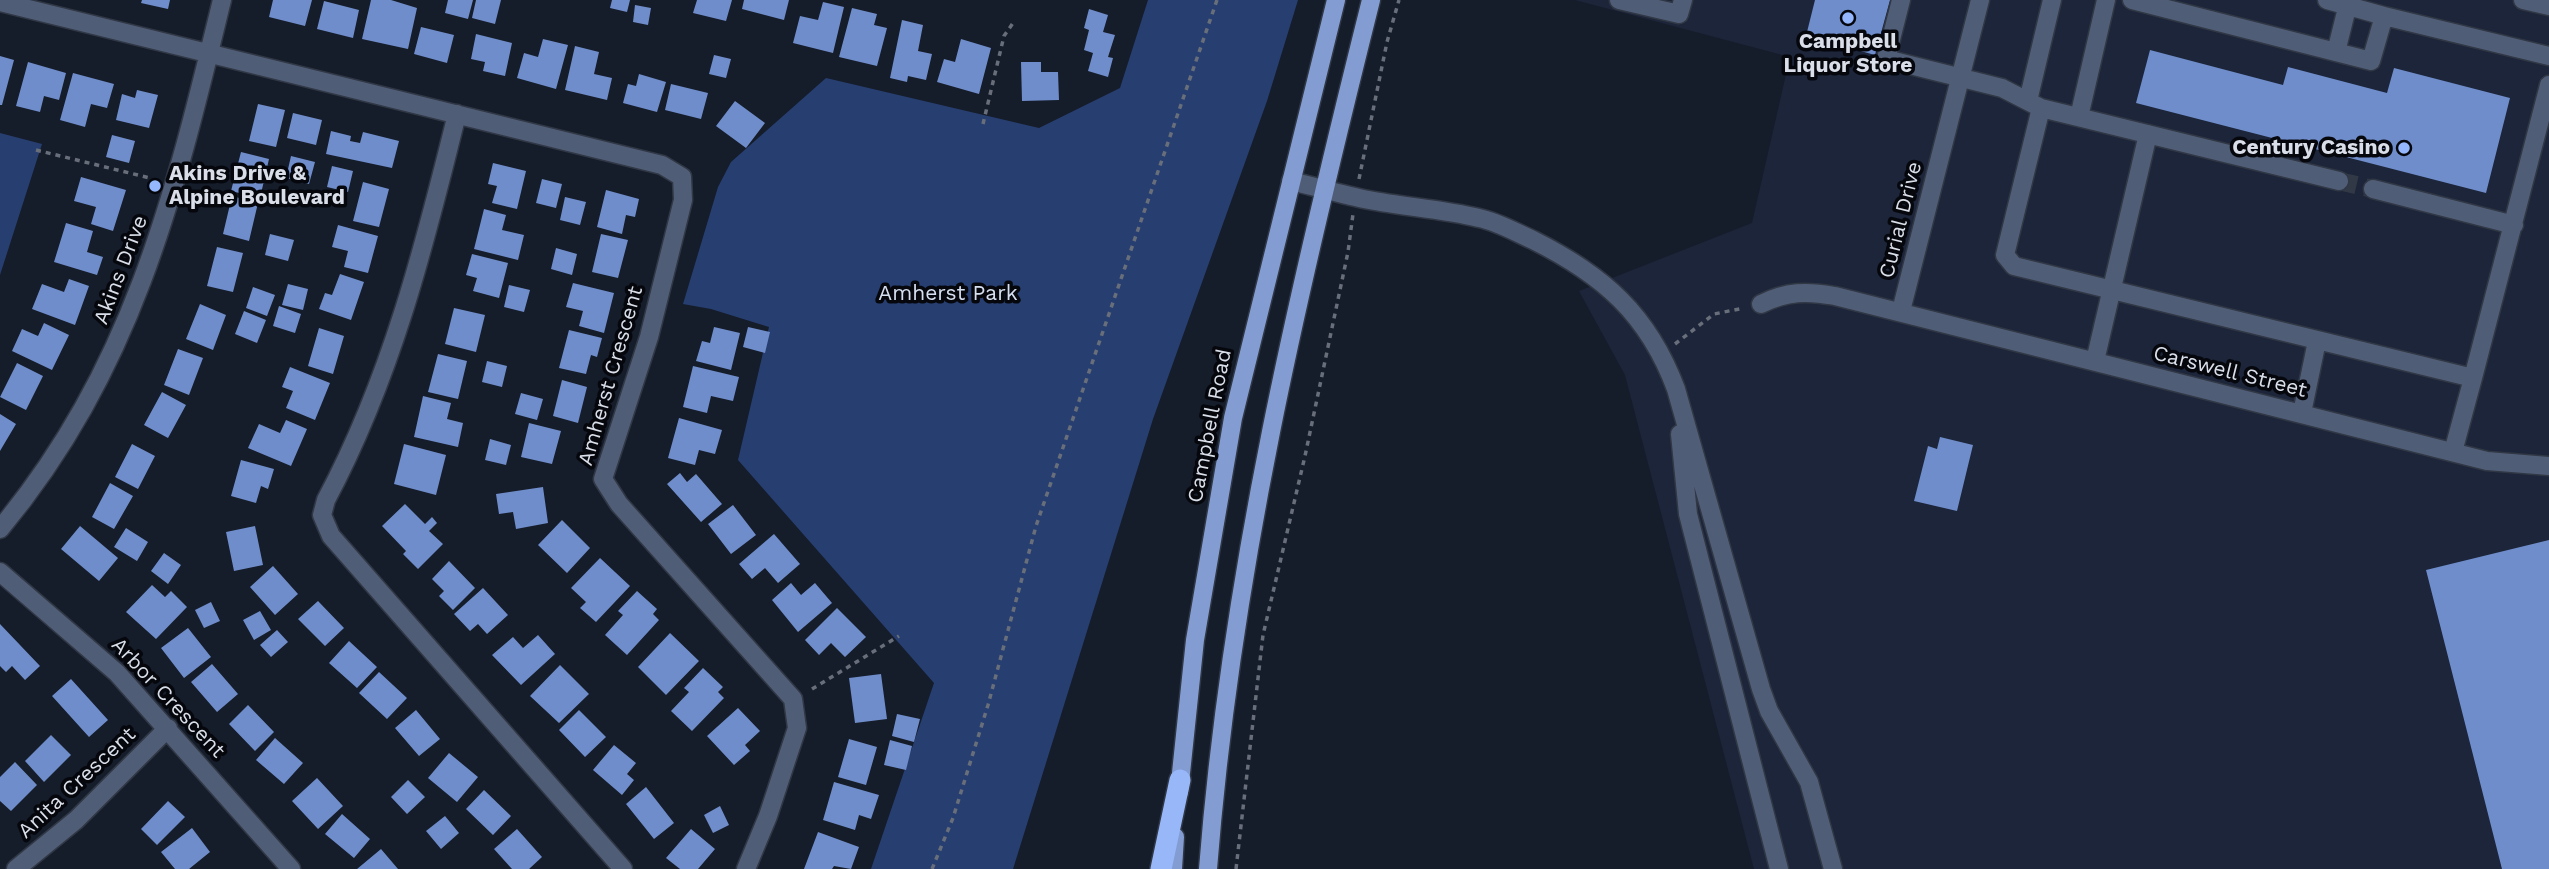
<!DOCTYPE html>
<html>
<head>
<meta charset="utf-8">
<style>
  body { margin:0 }
  canvas { display:block; background:#151c2a }
</style>
</head>
<body>
<canvas width="2549" height="869"></canvas>
<script>
const ctx = document.querySelector('canvas').getContext('2d');
ctx.lineJoin = 'round';
function fill(path, color) {
  ctx.fillStyle = color;
  ctx.fill(path, 'evenodd');
}
function strokePath(path, color, width, dash) {
  ctx.strokeStyle = color;
  ctx.lineWidth = width;
  ctx.lineCap = dash ? 'butt' : 'round';
  ctx.setLineDash(dash || []);
  ctx.stroke(path);
}
function label(font, color, halo, rows, align = 'center') {
  ctx.font = font + ' "Work Sans",sans-serif';
  ctx.lineWidth = 7;
  ctx.setLineDash([]);
  ctx.textBaseline = 'middle';
  ctx.strokeStyle = halo;
  ctx.fillStyle = color;
  for (const [text, x, y, turn = 0] of rows) {
    ctx.save();
    ctx.translate(x, y);
    ctx.rotate((+turn || 0) * Math.PI / 180);
    ctx.textAlign = isNaN(turn) ? turn : align;
    if (halo) ctx.strokeText(text, 0, 0);
    ctx.fillText(text, 0, 0);
    ctx.restore();
  }
}
fill(new Path2D(`
  M1575 0H2535L2549 3V869H1754L1625 375 1579 291 1752 223 1790 57Z`), '#1c2539');
fill(new Path2D(`
  M1148 0H1298L1267 101 1153 419 1013 869H871L934 683 738 460 769 327 711 309 683 304 718 187 731 162 826 78 1039 128 1120 88Z
  M0 133 42 144 0 275Z`), '#273e70');
fill(new Path2D(`
  M142 0H170L168 9 141 3Z
  M273 0H312L305 26 269 17Z
  M371 0H391L417 8 408 49 362 39Z
  M448 0H473L468 19 445 13Z
  M476 0H501L495 24 472 18Z
  M612 0H630L627 12 610 8Z
  M697 0H732L726 21 693 13Z
  M744 0H789L784 20 742 9Z
  M1815 0H1890L1875 55 1806 36Z
  M324 1 359 10 353 38 317 29Z
  M823 2 844 7 833 53 793 43 800 16 818 20Z
  M635 5 651 8 648 25 633 22Z
  M852 8 877 14 874 25 887 28 877 66 839 57Z
  M1089 9 1108 15 1103 32 1115 35 1108 57 1113 58 1108 77 1088 71 1093 53 1084 50 1089 30 1084 28Z
  M902 20 923 25 918 51 932 54 926 80 908 76 907 82 890 78Z
  M421 27 454 35 447 63 414 54Z
  M476 34 512 43 505 76 483 71 485 62 471 59Z
  M543 39 568 45 556 89 517 78 524 53 538 57Z
  M961 39 991 48 979 94 937 82 944 59 955 62Z
  M575 46 599 52 594 74 612 78 607 100 565 90Z
  M2150 50 2283 85 2288 67 2387 93 2394 68 2510 98 2486 193 2136 103Z
  M714 55 731 59 726 78 709 74Z
  M0 56 14 60 2 105H0Z
  M28 62 66 73 59 100 44 96 40 112 16 106Z
  M1021 62H1041V72H1058L1059 100 1022 101Z
  M73 73 114 84 107 108 91 104 85 127 60 120Z
  M639 74 666 82 657 112 623 103 628 84 636 86Z
  M671 84 708 93 701 119 665 110Z
  M137 90 158 95 149 128 116 120 122 94 135 98Z
  M735 101 765 123 746 148 716 126Z
  M258 104 285 110 276 147 249 141Z
  M293 113 322 120 316 145 287 138Z
  M331 131 351 136 350 141 360 143 363 132 399 141 392 168 326 154Z
  M112 135 135 141 129 163 106 157Z
  M241 152 269 159 260 198 231 191Z
  M291 156 315 162 309 184 286 178Z
  M493 163 526 171 517 209 492 203 497 186 488 184Z
  M332 166 353 171 348 192 327 187Z
  M81 177 126 190 113 231 91 224 96 207 74 201Z
  M542 179 562 184 556 208 536 203Z
  M363 182 389 189 379 227 353 221Z
  M606 190 639 199 635 217 626 215 622 234 597 227Z
  M232 196 258 203 249 241 223 234Z
  M565 197 586 202 580 225 560 220Z
  M484 209 506 215 502 230 524 235 518 260 474 249Z
  M66 223 93 231 87 252 103 257 97 275 54 262Z
  M338 225 378 236 368 273 344 267 348 251 332 247Z
  M270 234 294 240 288 261 265 255Z
  M601 234 628 240 618 278 592 272Z
  M217 247 243 253 233 292 207 286Z
  M556 248 577 254 572 275 551 269Z
  M472 254 508 263 499 298 473 291 477 278 466 275Z
  M340 274 364 282 351 320 319 309 325 293 332 295Z
  M69 279 89 286 75 325 32 309 42 284 64 292Z
  M573 283 614 293 604 333 579 326 583 311 566 307Z
  M288 284 308 289 303 310 282 305Z
  M509 285 530 290 524 312 504 307Z
  M253 287 275 295 267 316 246 308Z
  M200 304 226 315 213 350 186 339Z
  M279 306 301 314 295 333 273 326Z
  M454 308 485 315 476 352 445 344Z
  M244 311 266 320 257 343 235 334Z
  M44 323 69 335 52 370 12 351 22 329 38 336Z
  M714 327 740 333 731 370 696 361 702 341 710 343Z
  M748 327 770 332 765 353 743 347Z
  M319 328 344 336 333 374 308 366Z
  M569 330 602 338 597 357 591 355 586 374 559 368Z
  M178 349 203 358 189 395 164 385Z
  M438 354 467 361 458 399 428 392Z
  M487 361 507 366 502 387 482 382Z
  M17 363 43 376 26 410 0 397Z
  M693 366 739 377 733 401 711 396 707 413 683 407Z
  M290 367 330 383 315 420 286 408 293 391 282 387Z
  M562 380 587 387 578 423 553 416Z
  M162 392 186 405 168 438 144 425Z
  M521 393 543 399 537 420 515 414Z
  M423 396 451 403 447 419 463 423 458 447 414 437Z
  M0 414 16 424 0 451Z
  M679 418 722 430 715 454 699 450 695 465 668 458Z
  M286 420 307 429 291 466 248 448 259 424 280 433Z
  M529 423 561 431 552 464 521 457Z
  M1940 437 1973 445 1957 511 1914 501 1928 446 1937 449Z
  M490 439 511 445 506 465 485 460Z
  M132 444 155 456 138 489 115 477Z
  M404 444 446 455 436 495 394 484Z
  M241 460 274 469 268 489 261 486 256 503 231 496Z
  M680 473 687 482 696 474 722 504 701 522 667 484Z
  M110 483 133 496 114 529 92 517Z
  M543 487 548 523 516 529 513 512 499 514 496 494Z
  M405 504 425 524 432 517 437 523 429 531 443 544 418 569 403 554 406 551 382 526Z
  M733 505 756 535 731 554 708 524Z
  M562 520 590 548 567 573 538 545Z
  M80 526 118 558 99 581 61 549Z
  M255 526 263 565 234 571 226 532Z
  M126 528 148 542 137 561 114 547Z
  M774 534 800 564 778 583 765 568 752 579 739 564Z
  M2549 540V869H2502L2426 570Z
  M164 553 181 565 168 584 151 571Z
  M600 558 630 586 596 622 580 608 586 602 571 588Z
  M449 561 475 588 453 610 439 596 444 591 432 579Z
  M273 566 298 594 275 615 250 587Z
  M791 583 801 595 815 583 832 603 798 632 772 600Z
  M152 585 165 597 171 591 187 607 156 639 126 612Z
  M483 588 508 615 487 634 478 624 470 631 454 614Z
  M637 591 657 609 653 614 659 620 627 655 605 635 623 615 618 611Z
  M318 601 344 628 325 646 298 619Z
  M211 602 220 621 204 628 195 610Z
  M837 608 866 637 845 657 831 643 819 655 805 640Z
  M260 611 271 630 254 640 243 620Z
  M0 624 40 666 25 680 12 666 6 672 0 666Z
  M188 628 211 657 184 678 161 648Z
  M277 630 288 642 271 657 260 645Z
  M670 633 699 661 666 695 638 667Z
  M538 635 555 654 521 685 492 655 513 637 523 648Z
  M349 641 377 667 357 688 329 663Z
  M212 664 238 694 217 712 191 682Z
  M560 665 589 694 559 723 530 696Z
  M703 668 723 687 718 692 724 698 692 731 671 711 689 692 684 688Z
  M379 672 407 698 387 719 359 693Z
  M881 674 887 719 855 723 849 678Z
  M71 679 108 720 89 737 52 696Z
  M248 705 274 732 255 751 229 724Z
  M738 708 760 731 745 745 750 751 734 765 707 736Z
  M416 710 440 739 419 756 395 728Z
  M579 710 606 737 585 757 559 730Z
  M897 714 920 719 914 742 892 736Z
  M51 735 71 755 44 782 25 761Z
  M275 738 303 763 284 784 256 760Z
  M849 739 877 747 866 785 838 777Z
  M890 740 912 746 906 770 884 765Z
  M614 745 636 763 627 774 634 780 622 795 593 770Z
  M449 753 478 777 457 802 428 778Z
  M15 762 37 785 11 811 0 801V777Z
  M317 778 343 806 318 829 292 801Z
  M408 780 425 797 407 814 391 797Z
  M834 782 879 795 871 819 859 815 855 830 823 820Z
  M646 787 674 823 654 839 626 804Z
  M484 790 511 816 493 835 466 809Z
  M168 801 185 817 157 845 141 829Z
  M720 806 729 825 713 833 704 815Z
  M342 814 370 839 354 858 325 834Z
  M445 816 459 833 441 849 426 831Z
  M192 828 210 852 189 869H175L161 852Z
  M517 829 542 857 529 869H512L494 849Z
  M691 829 715 849 698 869H680L666 858Z
  M818 832 859 847 851 869 834 866 832 869H804Z
  M381 849 398 869H357Z`), '#6f8dcb');
strokePath(new Path2D(`
  M2339 181 2373 189`), '#323946', 18, [18, 9]);
const minor = new Path2D(`
  M1619 0 1679 14 1683 0
  M1901 0 1886 59 2002 88 2041 108 2339 181
  M2132 0 2371 61 2384 16 2549 56
  M2327 0 2384 16
  M2523 0 2549 6
  M0 2 662 165 682 177 683 200 649 337 603 479 619 504 793 699 797 728 768 816 746 869
  M2336 52 2349 0
  M2028 101 2052 0
  M2041 108 2005 255 2014 266 2473 378 2549 85
  M457 114C424 248 391 378 326 500L322 515 331 536 623 869
  M2079 117 2106 0
  M1291 181C1317 187 1343 195 1369 200 1405 207 1443 209 1479 218 1498 222 1515 232 1533 240 1603 275 1648 314 1676 389L1761 689 1769 711 1809 782 1833 869
  M2373 189 2514 225
  M1761 304C1787 291 1807 291 1835 296L2487 461 2549 466
  M1901 311 1980 0
  M2095 361 2148 134
  M2302 413 2317 341
  M1680 434 1688 514 1779 869
  M2453 452 2473 378
  M0 529C133 369 174 197 222 0
  M0 572 117 673 291 869
  M16 869 76 820 168 728`);
const major = new Path2D(`
  M1179 792 1195 640 1233 418 1336 0
  M1173 869 1175 837
  M1208 869C1231 573 1299 287 1371 0`);
const highway = new Path2D(`
  M1161 869 1180 780`);
strokePath(minor, '#303745', 21);
strokePath(major, '#303745', 21);
strokePath(highway, '#303745', 24);
strokePath(new Path2D(`
  M983 124 1004 36 1013 23
  M36 150 150 178
  M1359 179 1387 42 1399 0
  M1675 344 1714 314 1744 308
  M812 689 899 636
  M932 869 953 818 988 705 1036 526 1217 0
  M1236 869 1263 635 1305 456 1348 252 1353 214`), '#686e7a', 3.5, [5, 5]);
strokePath(minor, '#505d76', 18);
strokePath(major, '#839dd3', 18);
strokePath(highway, '#97b7f8', 21);
for (const [x, y, r, color] of [
  [1848,18,7,"#94b7fd"],
  [2404,148,7,"#94b7fd"],
  [155,186,7,"#94b7fd"]
]) {
  const dot = new Path2D();
  dot.arc(x, y, r, 0, 2 * Math.PI);
  ctx.fillStyle = color;
  ctx.fill(dot);
  strokePath(dot, '#05070d', 2.5);
}
label('bold 21px', '#d9dee8', '#05070d', [
  ["Campbell",1848,42],
  ["Liquor Store",1848,66],
  ["Century Casino",2390,148,"right"],
  ["Akins Drive &",169,174,"left"],
  ["Alpine Boulevard",169,198,"left"]
]);
label('21px', '#d9dee8', '#05070d', [
  ["Curial Drive",1901,220,-76],
  ["Akins Drive",121,270,-69],
  ["Carswell Street",2230,372,14],
  ["Amherst Crescent",611,376,-74],
  ["Campbell Road",1210,426,-79],
  ["Arbor Crescent",168,698,47],
  ["Anita Crescent",77,783,-43]
]);
label('21px', '#d6dff0', '#05070d', [
  ["Amherst Park",948,294]
]);
</script>
</body>
</html>
